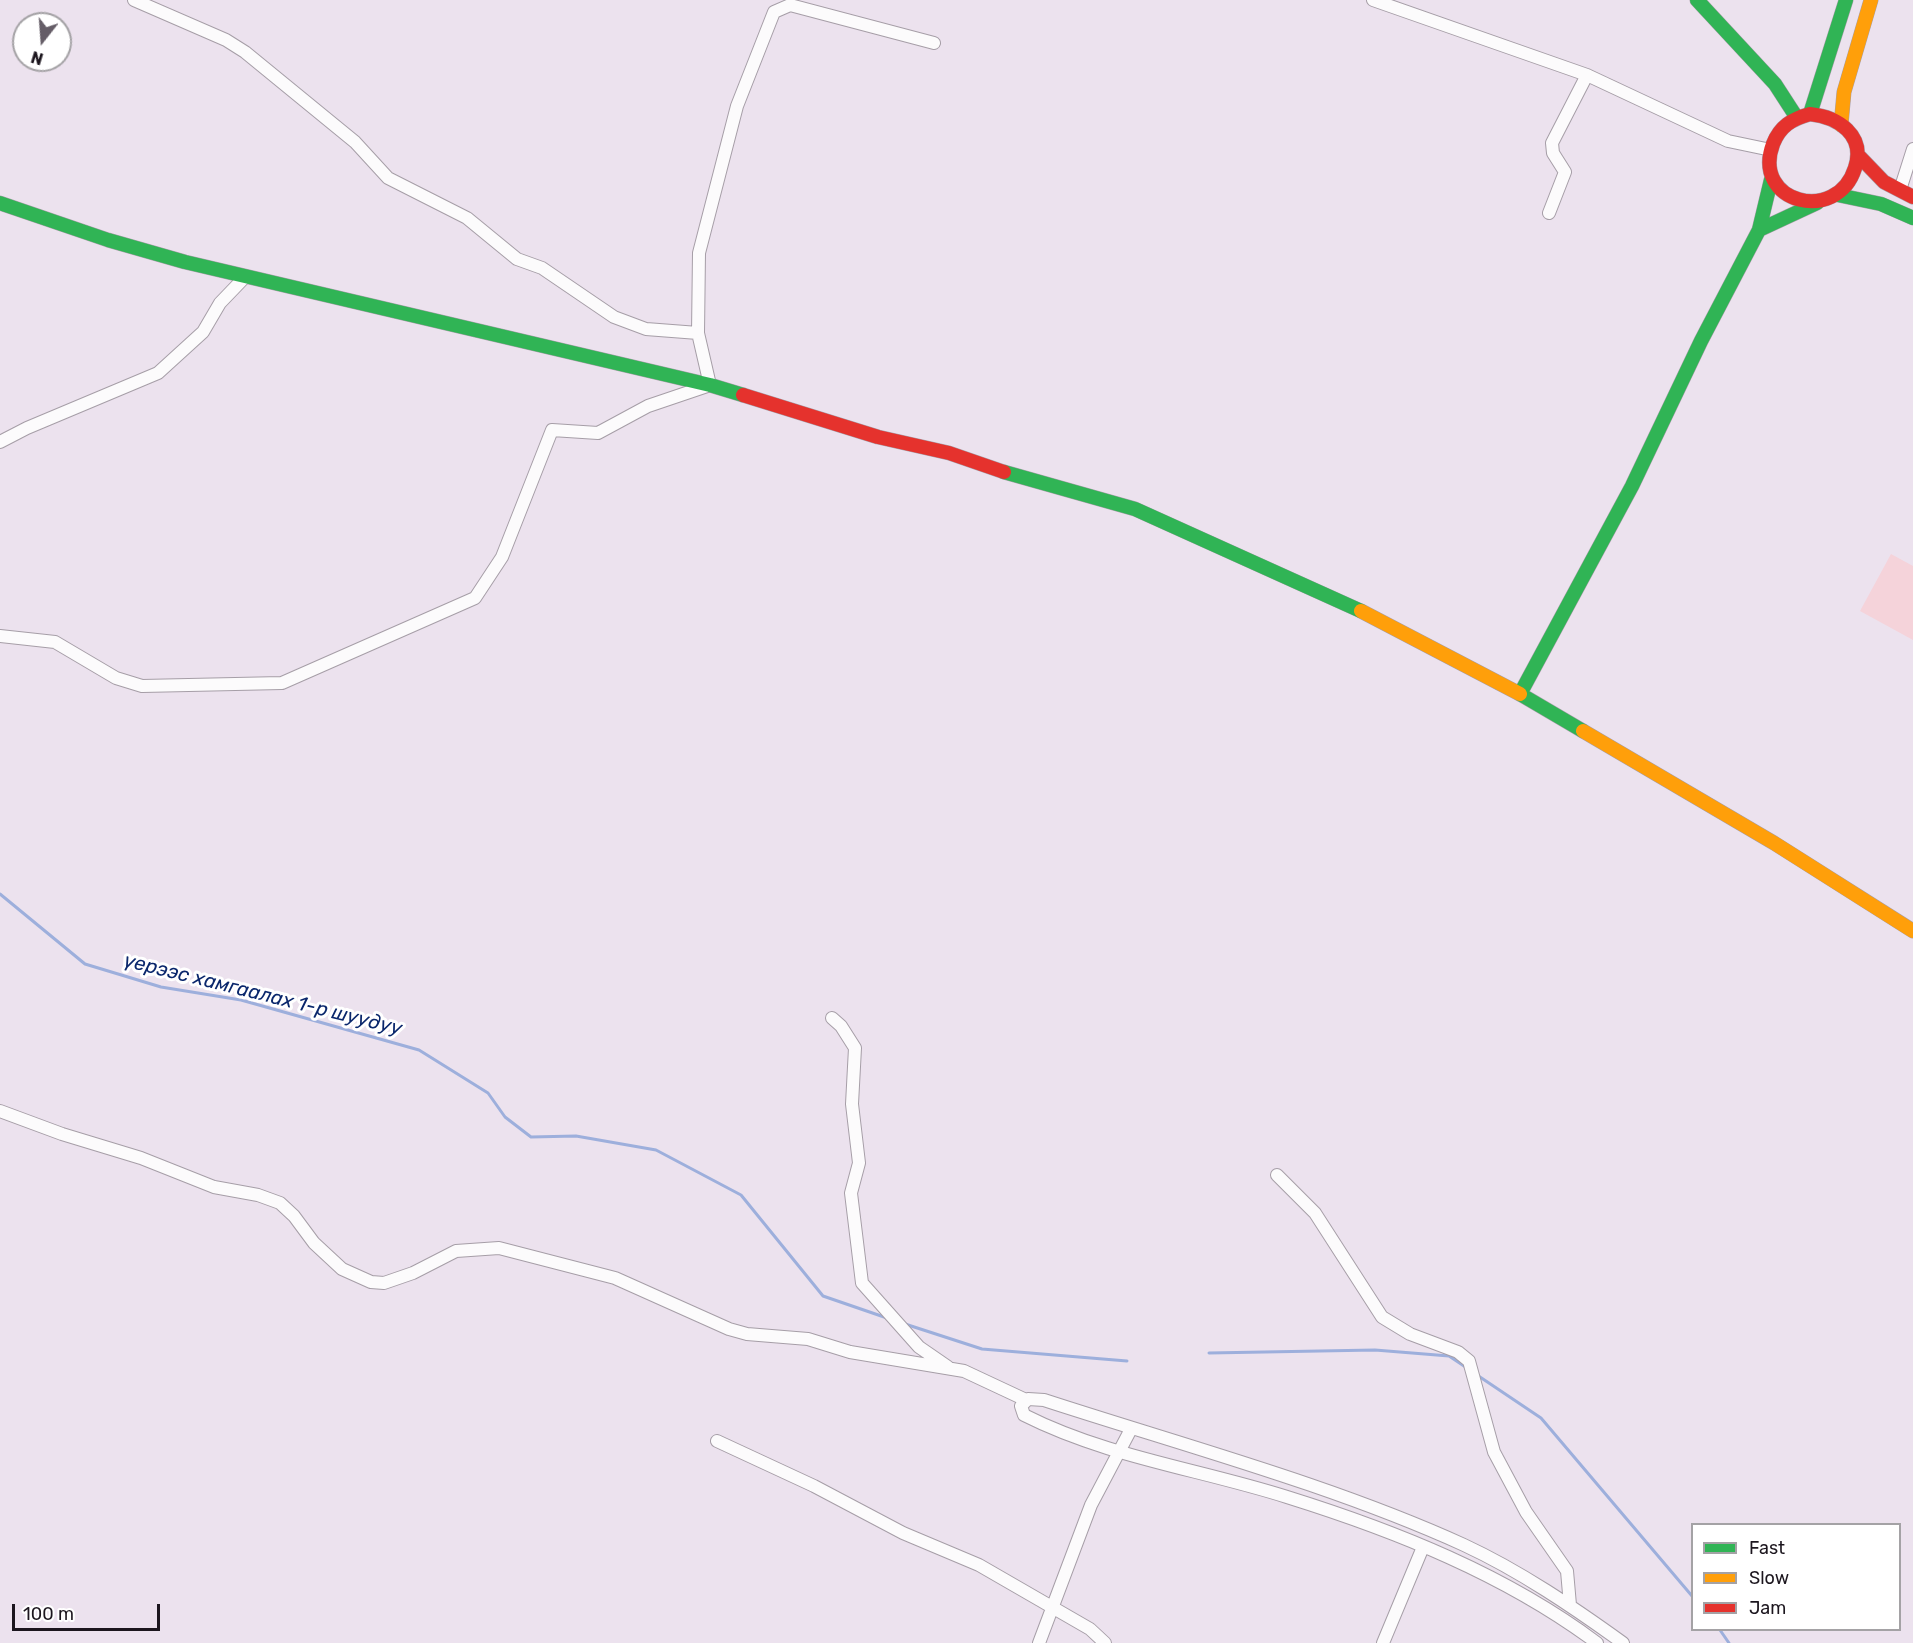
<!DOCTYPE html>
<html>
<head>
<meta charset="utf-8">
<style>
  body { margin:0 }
  #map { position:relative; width:1913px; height:1643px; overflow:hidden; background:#ece2ee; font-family:Rubik,sans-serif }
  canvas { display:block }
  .legend { position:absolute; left:1691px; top:1523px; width:210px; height:108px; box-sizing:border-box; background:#fff; border:2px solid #a4a2a5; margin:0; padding:8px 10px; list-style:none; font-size:18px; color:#1c161e }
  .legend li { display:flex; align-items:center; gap:12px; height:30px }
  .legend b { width:30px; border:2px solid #a4a2a5 }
  .north { position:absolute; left:12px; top:12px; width:60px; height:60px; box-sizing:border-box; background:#fff; border:2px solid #a4a2a5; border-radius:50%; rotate:197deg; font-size:16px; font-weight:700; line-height:24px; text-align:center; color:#1c161e }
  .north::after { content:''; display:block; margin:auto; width:21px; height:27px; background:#655d67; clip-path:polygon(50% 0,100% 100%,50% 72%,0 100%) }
  .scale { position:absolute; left:12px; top:1604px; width:148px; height:27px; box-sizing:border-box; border:3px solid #1c161e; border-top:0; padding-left:8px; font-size:18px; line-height:21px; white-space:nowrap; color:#1c161e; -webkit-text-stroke:4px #fff; paint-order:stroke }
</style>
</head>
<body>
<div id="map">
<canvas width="1913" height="1643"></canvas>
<ul class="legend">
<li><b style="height:8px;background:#30b455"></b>Fast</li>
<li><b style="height:8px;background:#ff9f0a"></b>Slow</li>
<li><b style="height:8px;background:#e5322d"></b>Jam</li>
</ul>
<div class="north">N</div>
<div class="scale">100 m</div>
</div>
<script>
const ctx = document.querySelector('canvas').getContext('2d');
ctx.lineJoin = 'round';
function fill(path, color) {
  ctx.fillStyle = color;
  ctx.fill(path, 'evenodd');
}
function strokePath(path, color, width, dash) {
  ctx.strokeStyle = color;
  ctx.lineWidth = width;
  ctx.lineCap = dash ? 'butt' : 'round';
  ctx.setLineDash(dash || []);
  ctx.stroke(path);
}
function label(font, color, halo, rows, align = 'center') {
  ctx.font = font + ' Rubik,sans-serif';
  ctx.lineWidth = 6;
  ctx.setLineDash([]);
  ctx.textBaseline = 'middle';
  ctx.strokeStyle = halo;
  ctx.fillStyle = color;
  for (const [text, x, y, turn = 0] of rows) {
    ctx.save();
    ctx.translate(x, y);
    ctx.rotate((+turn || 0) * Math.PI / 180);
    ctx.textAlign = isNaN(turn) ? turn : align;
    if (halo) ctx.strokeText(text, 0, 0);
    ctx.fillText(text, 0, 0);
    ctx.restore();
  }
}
fill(new Path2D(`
  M1891 554 1913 566V640L1860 611Z`), '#f5d3da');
strokePath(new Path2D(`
  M0 894 85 964 161 987 241 1000 419 1050 488 1093 505 1117 531 1137 576 1136 656 1150 741 1195 823 1296 887 1318
  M905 1324 982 1349 1127 1361
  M1209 1353 1375 1350 1449 1356 1467 1368
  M1477 1375 1541 1418 1692 1596
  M1720 1630 1729 1643`), '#9dafdc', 3);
const street = new Path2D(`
  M1373 0 1587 75 1728 141 1771 150
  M1900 190 1913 149
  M1549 213 1565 172 1553 153 1552 143 1587 75
  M698 333 699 253 737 106 774 12 790 5 934 43
  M0 442 27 428 158 373 203 332 220 303 245 277
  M0 636 55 642 116 678 142 686 282 683 475 598 502 557 552 430 598 433 648 406 710 385 698 333 646 329 614 317 542 268 517 259 467 218 388 178 355 142 245 52 226 40 134 0
  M832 1018 841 1026 855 1048 852 1104 859 1163 851 1193 862 1283 919 1347 948 1367
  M0 1111 62 1134 141 1158 214 1187 258 1195 280 1203 294 1216 314 1243 342 1269 371 1282 384 1283 413 1273 456 1251 499 1248 615 1278 729 1329 747 1334 808 1339 850 1352 964 1371 1026 1400
  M1277 1175 1315 1213 1382 1317 1410 1334 1458 1352 1469 1361 1494 1452 1526 1512 1567 1571 1570 1605
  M717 1441 814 1486 903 1533 979 1565 1090 1629 1105 1643
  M1039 1643 1091 1505 1131 1429
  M1383 1643 1423 1547
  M1597 1643C1506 1575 1396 1531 1287 1497 1199 1469 1107 1457 1024 1415L1021 1406 1028 1399 1044 1400C1182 1445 1332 1485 1464 1545 1520 1571 1573 1607 1623 1643`);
const fast = new Path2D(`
  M1697 0 1775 84 1797 118
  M1810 114 1846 0
  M1838 195 1881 204 1913 218
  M0 203 108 240 185 262 710 385 743 395
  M1759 230 1817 203
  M1004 472 1135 509 1361 611
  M1583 731 1520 694 1632 486 1701 341 1759 230 1771 180`);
const slow = new Path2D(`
  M1841 125 1844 92 1871 0
  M1361 611 1520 694
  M1583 731 1774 843 1913 931`);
const jam = new Path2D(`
  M1810 114C1838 117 1866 135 1855 168 1837 225 1751 203 1773 144 1780 126 1792 119 1810 114Z
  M1858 155 1884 182 1913 197
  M743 395 878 437 949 453 1004 472`);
strokePath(street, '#a69ea7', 14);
strokePath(fast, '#a69ea7', 15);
strokePath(slow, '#a69ea7', 15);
strokePath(jam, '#a69ea7', 15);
strokePath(street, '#fcfbfc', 12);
strokePath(fast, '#30b455', 14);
strokePath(slow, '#ff9f0a', 14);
strokePath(jam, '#e5322d', 14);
label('italic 20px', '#0a276c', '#fff', [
  ["үерээс хамгаалах 1-р шуудуу",263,995,14]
]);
</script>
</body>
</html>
